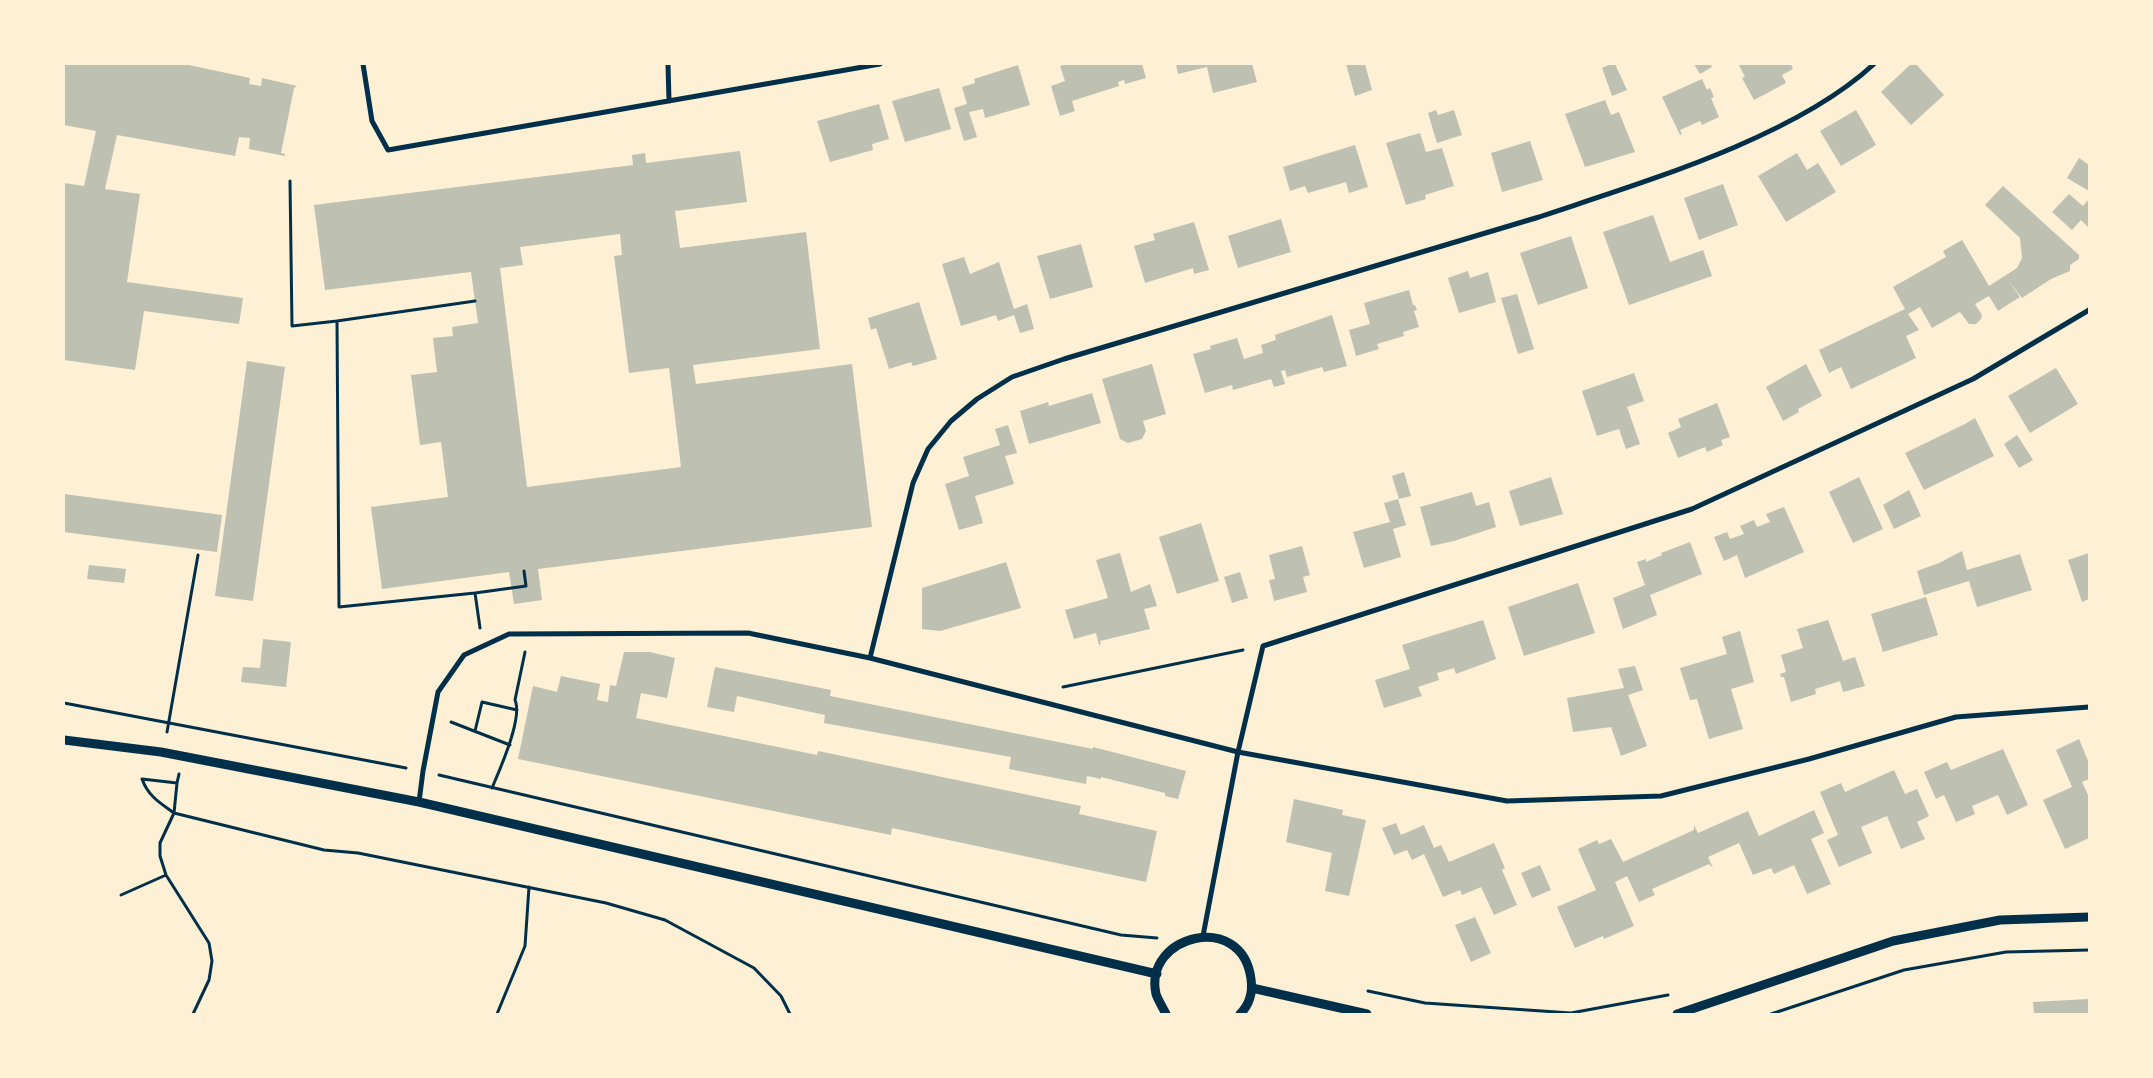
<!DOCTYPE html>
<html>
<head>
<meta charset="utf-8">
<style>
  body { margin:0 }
  #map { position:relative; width:2153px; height:1078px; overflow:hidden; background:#fdf0d5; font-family:"Alegreya Sans",sans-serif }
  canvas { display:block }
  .frame { position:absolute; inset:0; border:65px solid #fdf0d5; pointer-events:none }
</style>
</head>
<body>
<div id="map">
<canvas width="2153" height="1078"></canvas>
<div class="frame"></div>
</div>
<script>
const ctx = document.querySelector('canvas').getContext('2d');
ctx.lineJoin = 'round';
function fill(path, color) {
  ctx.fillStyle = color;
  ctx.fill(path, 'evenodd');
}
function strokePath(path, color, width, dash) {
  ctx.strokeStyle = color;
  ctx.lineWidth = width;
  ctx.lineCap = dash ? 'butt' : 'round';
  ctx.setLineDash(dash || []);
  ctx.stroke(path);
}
fill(new Path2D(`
  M64 64H184L250 78 249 84 261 86 262 78 297 86 294 88 281 153 285 154V156L249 149 250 138 239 137 235 156 117 135 105 189 140 194 127 282 243 298 239 324 144 311 135 370 64 360V183L84 186 96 131 64 125Z
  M1067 64H1142L1146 78 1125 84 1124 80 1118 82 1119 86 1072 101 1075 111 1060 116 1051 86 1065 81 1060 66Z
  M1176 64H1252L1257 82 1213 93 1207 67 1178 74Z
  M1346 64H1365L1372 90 1355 96Z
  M1611 64H1615L1627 90 1612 96 1602 68Z
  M1694 64H1710L1712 67 1700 74Z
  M1791 64 1793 69 1782 75 1786 83 1754 100 1742 78 1745 77 1739 65Z
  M1911 64H1916L1944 95 1911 125 1881 92Z
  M1018 65 1030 105 985 118 983 109 969 112 977 137 964 141 954 108 967 104 962 87 975 83 974 79Z
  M1702 79 1707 90 1710 88 1714 97 1711 98 1719 117 1702 125 1700 121 1680 130 1682 134 1680 135 1662 97Z
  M939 88 951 129 905 142 892 101Z
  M1605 100 1611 115 1619 112 1635 152 1585 167 1565 114Z
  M879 104 889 139 872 144 873 150 830 162 817 121Z
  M1436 110 1438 115 1454 110 1462 135 1437 143 1428 113Z
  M1856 110 1876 145 1841 166 1820 131Z
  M1420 133 1426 152 1442 148 1454 186 1425 195 1426 199 1406 205 1386 143Z
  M1530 141 1543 180 1502 192 1491 153Z
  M1355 145 1368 187 1349 193 1346 182 1308 193 1305 186 1290 191 1283 167Z
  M740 151 747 202 675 211 680 248 806 232 820 349 693 365 696 384 852 364 872 527 538 569 542 600 514 604 509 572 382 589 371 507 448 497 441 442 420 445 411 375 437 372 433 338 453 336 452 327 478 323 471 272 325 290 314 205 633 165 632 155 645 153 646 163ZM620 234 622 255 614 256 629 373 669 368 681 467 527 487 500 268 523 265 520 247Z
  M1797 153 1807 170 1818 163 1836 192 1786 222 1758 176Z
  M2079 158 2089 165V191L2067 178Z
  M1723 184 1738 225 1699 240 1684 198Z
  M2003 186 2079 255V259L2070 265V271L2051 279 2022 298 2008 280 2020 297 1998 311 1989 296 1975 304 1982 315 1981 319 1976 324H1969L1960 312 1932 328 1920 307 1908 314 1919 330 1906 336 1916 358 1851 389 1841 367 1829 373 1819 350 1905 309 1893 287 1946 257 1943 251 1962 240 1989 286 2017 268 2022 258 2020 238 1985 205Z
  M2069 194 2083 206 2089 199V228L2081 220 2072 230 2052 212Z
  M1653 215 1670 262 1703 250 1712 276 1629 305 1603 232Z
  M1281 219 1291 252 1238 268 1228 236Z
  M1194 222 1209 270 1194 274 1193 268 1145 283 1134 246 1155 240 1153 234Z
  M1571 236 1588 288 1538 305 1520 253Z
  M1081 244 1093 287 1050 299 1037 256Z
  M964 257 970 274 999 262 1014 309 1027 304 1034 329 1020 333 1014 315 998 321 996 315 961 326 942 264Z
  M1468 271 1470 278 1488 272 1496 302 1459 313 1448 278Z
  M1409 290 1413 305H1415L1417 310 1414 311 1419 327 1403 332 1404 336 1377 344 1379 349 1356 356 1349 330 1370 324 1364 303Z
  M1517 294 1534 349 1518 354 1501 298Z
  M919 302 937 359 913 366 911 362 889 369 876 328 871 330 868 318Z
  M1332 315 1347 366 1324 372 1322 367 1287 377 1285 370 1281 371 1285 384 1274 387 1271 379 1233 390 1232 385 1205 393 1193 354 1211 349 1210 346 1237 338 1244 359 1263 353 1261 345 1276 340 1275 335Z
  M247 361 285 367 253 601 215 596Z
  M1152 364 1166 414 1143 421 1146 431 1142 439 1128 443 1120 439 1102 379Z
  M1806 364 1822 396 1798 409 1799 412 1783 421 1766 387Z
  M2056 368 2078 404 2030 433 2008 396Z
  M1634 373 1644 401 1627 407 1640 444 1626 449 1619 429 1597 436 1582 391Z
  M1092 393 1101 423 1029 444 1020 411 1048 402 1049 406Z
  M1717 403 1730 437 1721 440 1723 445 1707 452 1705 447 1678 458 1668 433 1681 427 1678 419Z
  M1975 418 1994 456 1924 490 1905 453 1965 424Z
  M1008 425 1017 453 1005 456 1014 484 975 496 983 523 959 530 945 484 969 476 963 457 1000 445 995 429Z
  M2017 435 2033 460 2019 468 2004 444Z
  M1404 472 1411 496 1399 499 1392 476Z
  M1551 477 1563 514 1520 526 1509 491Z
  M1859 477 1883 529 1853 543 1829 492Z
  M1909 490 1921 516 1894 529 1883 505Z
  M1472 492 1476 506 1489 502 1496 527 1454 541 1431 546 1420 507Z
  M64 494 222 515 217 552 64 532Z
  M1398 499 1406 525 1393 529 1401 557 1364 568 1353 532 1390 522 1384 503Z
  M1784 507 1804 552 1745 578 1737 555 1724 561 1714 537 1727 532 1730 539 1744 534 1740 526 1754 520 1757 527 1770 522 1766 514Z
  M1201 523 1219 581 1177 594 1159 537Z
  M1690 542 1702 574 1650 595 1657 615 1623 629 1613 598 1645 585 1637 562 1646 559V562L1662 555 1661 553Z
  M1302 546 1310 575 1303 577 1307 592 1274 601 1269 580 1275 579 1269 555Z
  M1962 551 1967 570 2020 554 2032 590 1977 607 1969 581 1924 595 1917 571 1939 563Z
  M1120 553 1131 592 1150 584 1157 606 1144 609 1150 629 1100 641 1101 644 1099 645 1096 633 1074 639 1065 610 1108 598 1096 560Z
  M2089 553V599L2082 602 2068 560Z
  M1006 562 1021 608 940 631 922 629V588Z
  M89 565 126 569 124 583 87 579Z
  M1240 572 1248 598 1232 603 1224 577Z
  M1578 583 1595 633 1524 656 1508 607Z
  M1926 597 1938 635 1883 652 1871 614Z
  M1483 620 1496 659 1456 674 1454 668 1437 673 1439 680 1418 687 1422 696 1384 708 1375 680 1410 669 1402 645Z
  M1828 620 1843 661 1855 657 1865 686 1843 692 1840 681 1815 689 1816 694 1791 702 1784 677H1781L1780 674 1786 672 1781 655 1803 648 1797 629Z
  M1740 631 1754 682 1731 689 1743 729 1709 739 1697 699 1690 700 1680 668 1727 654 1722 637Z
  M263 639 291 642 286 687 241 682 243 667 260 668Z
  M624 652H650L675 658 667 698 641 693 636 718 817 755 818 751 1081 806 1079 814 1157 831 1146 882 892 828 891 835 518 759 533 686 557 692 561 676 600 684 597 700 608 702 610 685 616 686Z
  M1635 666 1643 690 1628 695 1647 746 1621 756 1611 727 1573 732 1567 698 1624 688 1618 669Z
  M715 667 831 690 830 696 1093 749V747L1186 771 1178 799 1165 796V793L1101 777V779L1087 776 1086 784 1009 769 1011 757 824 723 825 715 737 696 734 712 707 707Z
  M2079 739 2089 763V779L2082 782 2089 797V838L2065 849 2043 800 2072 787 2056 750Z
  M2003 749 2028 805 2007 815 1998 795 1972 806 1975 814 1956 822 1944 795 1936 799 1924 772 1947 762 1951 770Z
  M1894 770 1905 794 1917 789 1929 816 1917 822 1925 839 1901 849 1887 816 1861 827 1872 853 1839 867 1827 840 1838 835 1820 792 1841 783 1845 792Z
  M1294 799 1343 810 1342 815 1366 820 1349 896 1325 891 1332 853 1286 842Z
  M1814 810 1824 833 1811 839 1831 884 1807 894 1794 865 1774 874 1771 868 1753 875 1739 843 1708 857 1713 868 1709 864 1652 889 1655 895 1639 902 1627 876 1615 882 1634 926 1604 939 1603 936 1575 948 1557 907 1596 890 1578 849 1597 840 1599 844 1611 839 1623 862 1694 830V825L1698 833 1748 811 1759 836Z
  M1396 823 1401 835 1424 825 1434 848 1441 845 1449 862 1494 843 1505 868 1502 870 1517 905 1494 915 1481 887 1462 895 1460 890 1443 897 1424 854 1412 860 1407 850 1394 855 1382 828Z
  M1540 865 1551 890 1532 898 1521 873Z
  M1475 917 1491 953 1471 962 1455 925Z
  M2089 999V1014H2034L2033 1002Z`), '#bec0b2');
strokePath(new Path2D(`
  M290 181 292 326 337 321 339 607 475 593 480 628
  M337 321 475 301
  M475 593 526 586 524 571
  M1063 687 1243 650
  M64 703 406 768
  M451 722 510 745
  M475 731 482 702 517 710
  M167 732 198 555
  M439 775 1121 935 1157 938
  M177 783 174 813C160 803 148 796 142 779L177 783 179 774
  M492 788C500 769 523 718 515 700L525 652
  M121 895 166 875
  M1368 991 1425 1003 1571 1013 1668 995
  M193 1014 209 980 212 961 209 943 166 875 160 856V843L174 813 324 850 358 853 606 903 665 920 754 968 781 996 790 1014
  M497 1014 525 946 529 887
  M1771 1014 1904 970 2006 952 2089 950`), '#003049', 3);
strokePath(new Path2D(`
  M363 64 372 121 388 150 880 64
  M668 64 669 101
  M870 658 913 483 928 449 951 421 977 399 1012 377 1064 359 1539 217C1643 182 1794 138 1874 64
  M419 802 423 771 438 692 464 655 509 634 748 633 870 658 1238 752 1507 801 1661 796 1809 759 1956 717 2089 707
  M1203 936 1238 752 1263 646 1692 509 1973 379 2089 310`), '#003049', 5);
strokePath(new Path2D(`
  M64 740 161 752 419 802 1157 974
  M1252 988 1367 1014
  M1166 1014C1163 1008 1158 1000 1156 994 1143 935 1242 910 1251 979 1253 993 1249 1005 1240 1014
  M1677 1014 1893 941 2000 920 2089 917`), '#003049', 9);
</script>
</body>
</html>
